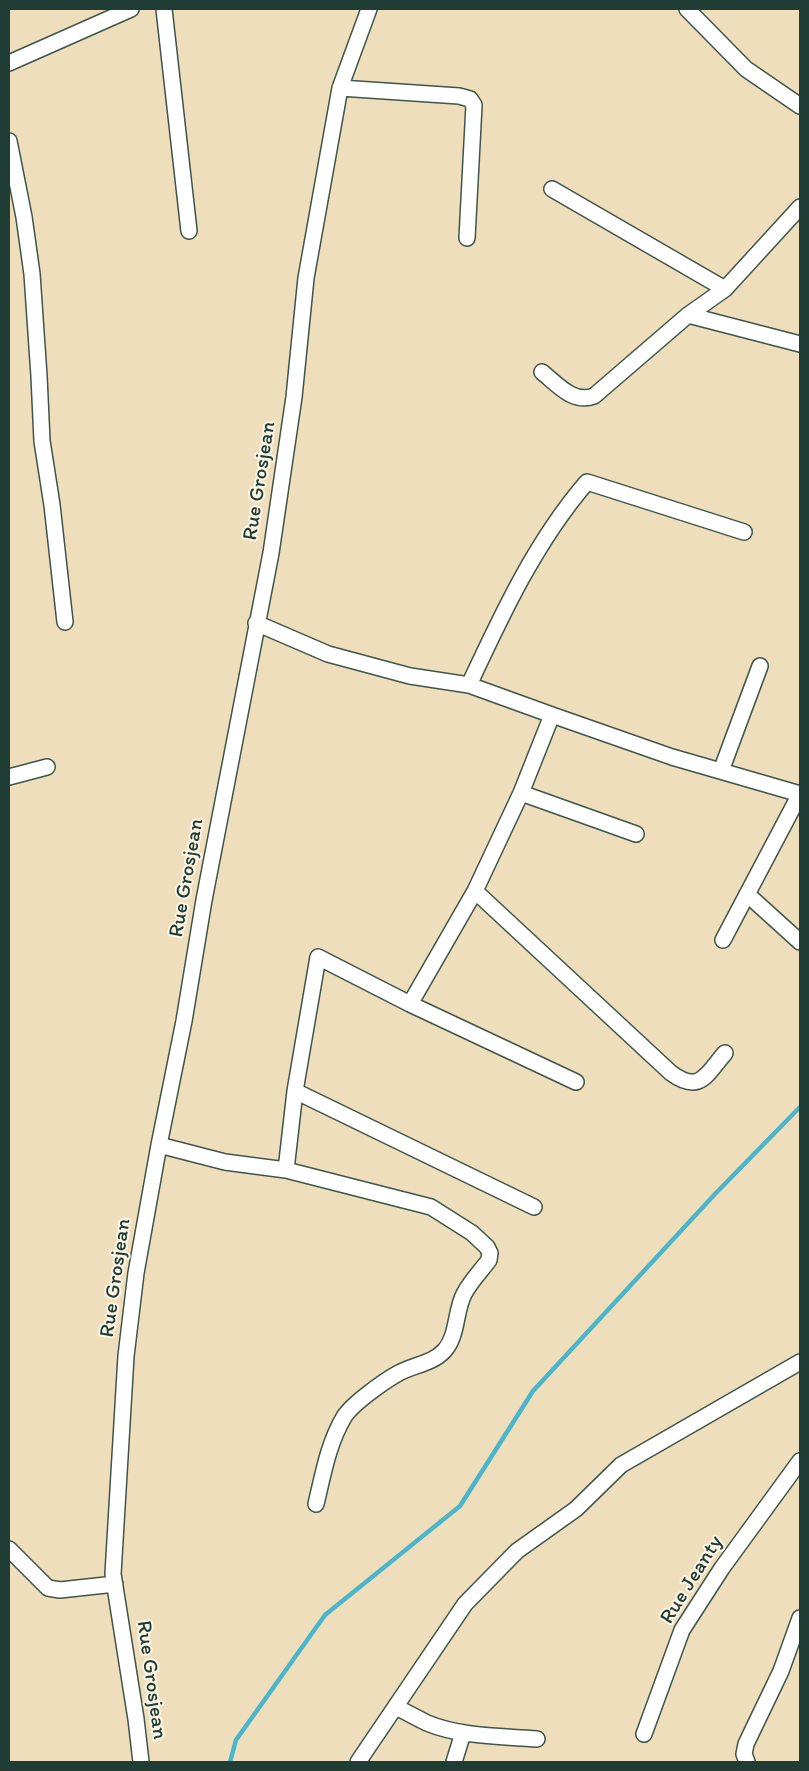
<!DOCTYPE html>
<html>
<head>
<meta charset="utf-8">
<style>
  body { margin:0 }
  #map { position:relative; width:809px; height:1771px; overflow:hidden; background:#efdebc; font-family:Itim,sans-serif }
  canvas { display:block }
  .frame { position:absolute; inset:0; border:10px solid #1f3d34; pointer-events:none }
</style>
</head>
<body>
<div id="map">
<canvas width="809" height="1771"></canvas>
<div class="frame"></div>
</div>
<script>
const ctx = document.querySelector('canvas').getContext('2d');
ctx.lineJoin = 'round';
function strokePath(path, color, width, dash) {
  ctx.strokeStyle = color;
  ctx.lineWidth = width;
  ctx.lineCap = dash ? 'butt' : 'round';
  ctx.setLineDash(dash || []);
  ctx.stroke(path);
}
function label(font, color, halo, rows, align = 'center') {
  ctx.font = font + ' Itim,sans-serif';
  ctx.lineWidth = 4;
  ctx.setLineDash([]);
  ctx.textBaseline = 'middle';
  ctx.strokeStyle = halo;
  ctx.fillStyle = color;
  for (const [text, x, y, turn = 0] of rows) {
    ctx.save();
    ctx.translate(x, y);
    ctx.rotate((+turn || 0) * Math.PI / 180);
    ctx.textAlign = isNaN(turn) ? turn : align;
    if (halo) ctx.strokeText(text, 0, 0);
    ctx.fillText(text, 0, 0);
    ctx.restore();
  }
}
strokePath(new Path2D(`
  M230 1762 236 1740 325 1615 460 1506 533 1391 715 1194 800 1107`), '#4bb6c9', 4.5);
const minor = new Path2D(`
  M164 9 189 231
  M687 9 746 69 800 106
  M9 63 131 9
  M340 88 459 96 470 99 474 105 467 238
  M9 141 24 217 32 274 39 376 42 441 52 505 65 622
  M552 189 725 289
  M688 315 800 344
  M542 372C557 384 573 404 594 396L688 315 725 289 800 207
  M256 623 328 654 410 676 469 685C502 614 536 541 587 482L744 532
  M552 715 672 757 800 794
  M721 771 760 666
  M9 777 47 767
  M521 793 636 834
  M475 891 671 1073C700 1094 706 1075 725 1053
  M747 894 800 942
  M723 940 800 794
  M410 1004 475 891 521 793 552 715 469 685
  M295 1091 534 1207
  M159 1145 225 1162 286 1170 295 1091 318 957 410 1004 576 1082
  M286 1170 431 1207 472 1233 487 1247 490 1253 489 1260C481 1271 470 1282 464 1294 455 1311 458 1336 444 1351 432 1364 412 1365 397 1374 383 1382 352 1404 344 1417 328 1444 323 1475 316 1504
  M9 1549 48 1588 60 1590 115 1584
  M396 1707C406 1712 417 1718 427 1723 461 1737 501 1736 537 1739
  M644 1734 682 1630 722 1568 800 1461
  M141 1762 136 1719 113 1574 126 1356 136 1273 159 1145 184 1021 204 900 271 553 294 397 306 278 340 88 369 9
  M358 1762 465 1604 517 1551 576 1509 621 1465 800 1362
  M454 1762 463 1733
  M747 1762 744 1754 746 1744 781 1671 800 1618`);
strokePath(minor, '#3e5548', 18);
strokePath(minor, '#fff', 15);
label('21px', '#1f3d34', '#fcf5e5', [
  ["Rue Grosjean",260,481,-81],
  ["Rue Grosjean",187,878,-80],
  ["Rue Grosjean",116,1278,-82],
  ["Rue Jeanty",692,1580,-58],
  ["Rue Grosjean",151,1680,82]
]);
</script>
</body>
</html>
